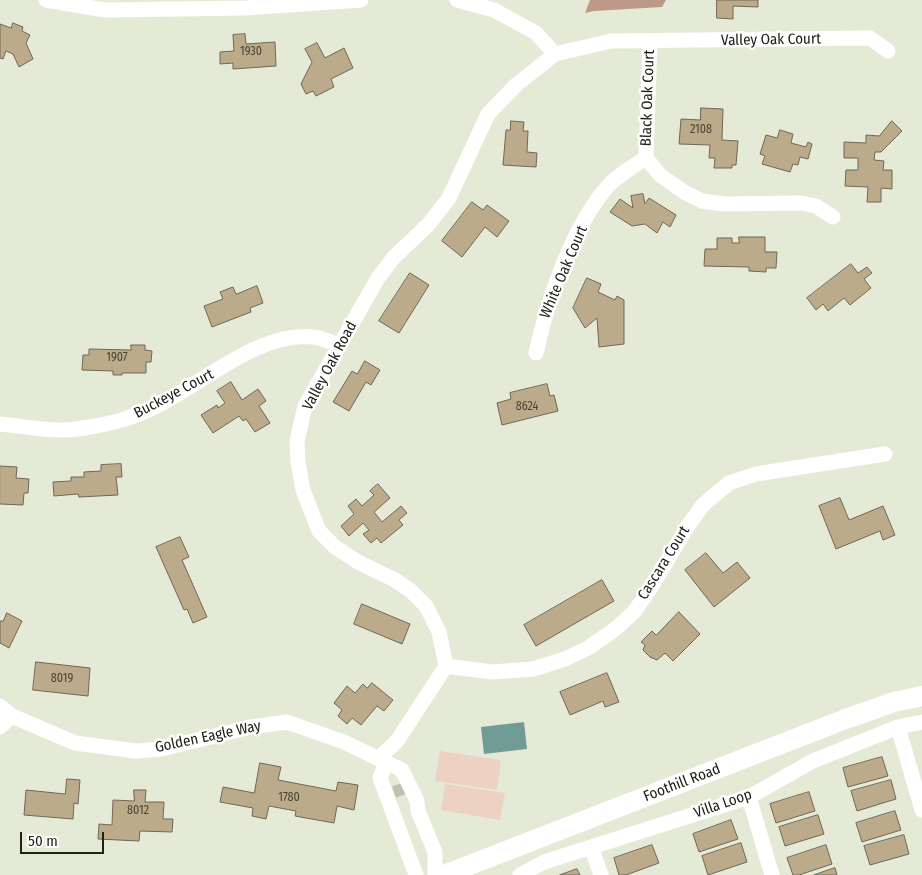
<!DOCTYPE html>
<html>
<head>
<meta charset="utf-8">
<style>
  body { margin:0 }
  #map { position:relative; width:922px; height:875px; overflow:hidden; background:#e5ead6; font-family:"Fira Sans Condensed",sans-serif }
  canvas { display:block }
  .scale { position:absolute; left:20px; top:832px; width:84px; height:22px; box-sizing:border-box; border:2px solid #20221a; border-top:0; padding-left:6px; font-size:15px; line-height:18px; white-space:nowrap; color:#20221a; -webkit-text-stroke:4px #fff; paint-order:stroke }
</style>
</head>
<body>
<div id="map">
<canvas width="922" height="875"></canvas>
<div class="scale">50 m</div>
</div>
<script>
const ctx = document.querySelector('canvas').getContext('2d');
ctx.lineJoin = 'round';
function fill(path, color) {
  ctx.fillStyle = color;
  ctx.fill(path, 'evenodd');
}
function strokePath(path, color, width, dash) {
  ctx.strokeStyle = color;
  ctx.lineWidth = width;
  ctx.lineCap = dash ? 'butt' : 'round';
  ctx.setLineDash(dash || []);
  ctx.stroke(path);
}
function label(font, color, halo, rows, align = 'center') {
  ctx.font = font + ' "Fira Sans Condensed",sans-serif';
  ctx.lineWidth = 5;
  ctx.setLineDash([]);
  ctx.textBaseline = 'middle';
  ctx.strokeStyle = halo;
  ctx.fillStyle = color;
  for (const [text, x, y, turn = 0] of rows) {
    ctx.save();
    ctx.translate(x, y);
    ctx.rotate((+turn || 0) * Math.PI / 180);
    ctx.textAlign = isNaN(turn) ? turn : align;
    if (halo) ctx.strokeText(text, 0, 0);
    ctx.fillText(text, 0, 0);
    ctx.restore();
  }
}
fill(new Path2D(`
  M440 751 501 760 497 790 435 781Z
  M445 784 505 793 500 820 441 810Z`), '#edd2c4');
fill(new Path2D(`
  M590 0H666L662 7 594 11 585 13Z`), '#bc9a87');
fill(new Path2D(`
  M524 722 527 749 484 754 481 727Z`), '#719c96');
const building = new Path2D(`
  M717 0H758V7L733 6V19L717 18Z
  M13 23 23 27 22 31 30 35 26 43 33 59 19 67 13 54 6 51 3 59 0 58V24L11 28Z
  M245 34 246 44 275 42 276 66 233 69V63L220 64V52L234 51 233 35Z
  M317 43 325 58 344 48 353 68 331 79 334 87 316 96 313 91 306 94 301 84 312 62 305 49Z
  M701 108 723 109 722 140 738 141 736 165H732V168H714L715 158H709L710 145 679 144 681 119 700 120Z
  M511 121 524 122 523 131H528L527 152 537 153 536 167 503 165 506 130H510Z
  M892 121 902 131 881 152H875L874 160 884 161 883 170H892V189L881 188V202H867L868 187 845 186 846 170H858V158H844V142L866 143V135L879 136Z
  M780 130 793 134 791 143 806 147 808 142 812 144 808 159 800 157 798 165 793 164 790 172 762 164 765 156 760 154 766 135 777 138Z
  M643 194 645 204 649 198 676 215 670 227 663 222 657 233 645 224 632 226 610 212 620 199 633 208 631 196Z
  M472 202 483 210 487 205 509 221 497 237 485 227 462 257 442 241Z
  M739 237H765V252H777L776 268H766V272L749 271V267L704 266 705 249H717V238H732V243H739Z
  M851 264 858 273 867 267 872 273 864 279 871 288 850 305 844 298 828 311 823 304 816 310 807 298Z
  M410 273 429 285 399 333 379 321Z
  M587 278 601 284 598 292 615 300 617 296 624 300V344L599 347 597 318 585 328 573 308Z
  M257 286 263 303 250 308 251 312 212 327 204 306 223 299 220 292 233 287 236 294Z
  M131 345H145V350L152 351 151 362H146V373H122V375H113V371L82 370 83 355H89V349L131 350Z
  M365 361 380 370 371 385 366 382 349 411 333 402 352 371 357 374Z
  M231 382 242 400 258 389 266 401 259 406 270 423 255 432 246 419 243 421 239 416 213 433 201 415 217 405 218 408 225 403 217 391Z
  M547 384 550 396 554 395 558 411 502 425 497 403 511 399 510 393Z
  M121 464 122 477H116L118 495 79 497 78 494 54 496 53 482 71 481V477H84V472L101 471V465Z
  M0 466 17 467 16 478 29 479 28 493H24L23 505 0 504Z
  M378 484 390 498 374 512 382 522 401 506 407 513 399 520 403 525 381 543 377 538 371 543 363 534 369 530 363 523 349 536 341 526 354 514 348 506 356 499 362 506 374 495 370 491Z
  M840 498 849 520 883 506 895 535 883 540 880 531 836 549 819 506Z
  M180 537 189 557 182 560 207 617 193 623 187 609 184 610 156 547Z
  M706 553 723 573 737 562 750 578 714 607 685 570Z
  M602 580 614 601 536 646 524 625Z
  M362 604 410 624 402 644 354 624Z
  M679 612 700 634 673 661 665 653 657 660 650 657 643 650 645 645 641 642 652 631 656 635Z
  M7 613 22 621 9 648 0 643V621H3Z
  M36 662 90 668 88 696 33 690Z
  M607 673 619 702 605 707 603 701 570 715 560 692Z
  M372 683 393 700 384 711 377 706 361 725 352 718 347 724 338 716 342 710 334 703 347 686 355 693 363 684 367 688Z
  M882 757 888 776 848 787 843 768Z
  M260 763 281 767 278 780 336 791 338 782 358 785 354 810 337 806 334 823 295 816 296 811 269 806 266 819 252 816 253 808 220 802 223 787 254 793Z
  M67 779 80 780 78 804 74 803 73 819 24 815 26 790 65 794Z
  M891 780 896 799 857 811 851 791Z
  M134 790H146L145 802H164L163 819H173L172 832 140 831 139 841 98 839 99 824 112 825 113 800 134 801Z
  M809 792 815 811 776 823 770 804Z
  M895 811 901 830 862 842 856 823Z
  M818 815 824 834 785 846 779 827Z
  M731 820 738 839 699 852 693 834Z
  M904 835 909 854 870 865 864 846Z
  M741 843 747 862 708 875 702 856Z
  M652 845 659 863 626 875H619L614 858Z
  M826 845 832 864 799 875H793L787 858Z
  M835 868 837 875H814Z
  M577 869 580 875H560Z`);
fill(building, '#bcab8b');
strokePath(building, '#6f6656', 1);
strokePath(new Path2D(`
  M399 784 403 795`), '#bec2b0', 15, [15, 8]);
strokePath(new Path2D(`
  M46 0 105 10 246 8 361 0
  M457 0 494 10 536 33 555 54
  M650 41 646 158 660 175 684 192 702 201 724 204 801 203 816 206 833 217
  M536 353C548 299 572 226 609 185 620 174 633 166 646 158
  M0 424C20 426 41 430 61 430 78 430 111 424 128 418 187 400 253 329 314 337 323 338 332 343 339 345
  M446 666 492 672 533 669 565 659 588 648 614 630 634 612 652 586 687 527 703 505 729 483 756 474 885 454
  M0 706 12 716 75 743 136 751 161 749 251 727 287 722 344 742 402 770 417 801 418 811 435 852V875
  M0 727 12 716
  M898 727 922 810
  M379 758 397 741 446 666 439 632 426 606 411 591 395 580 358 562 335 547 319 531 303 490 298 462 297 441 305 406 378 278 394 257 428 225 449 198 488 114 516 85 555 54 611 41 870 38 888 51
  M386 763 380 778 416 875
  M749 797 772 875
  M591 847 601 875
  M520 875 544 862 749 797 813 761 898 727 922 722`), '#fff', 15);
strokePath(new Path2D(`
  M444 875 843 720 894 702 922 696`), '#fff', 20);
label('12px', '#474436', null, [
  ["1930",251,52],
  ["2108",701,130],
  ["1907",117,358],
  ["8624",527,407],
  ["8019",62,679],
  ["1780",289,798],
  ["8012",138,811]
]);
label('15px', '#20221a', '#fff', [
  ["Valley Oak Court",771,40,-1],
  ["Black Oak Court",648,98,-88],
  ["White Oak Court",564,272,-67],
  ["Valley Oak Road",330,366,-62],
  ["Buckeye Court",174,394,-28],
  ["Cascara Court",664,563,-58],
  ["Golden Eagle Way",208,737,-12],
  ["Foothill Road",682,783,-21],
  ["Villa Loop",723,804,-19]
]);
</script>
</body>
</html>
